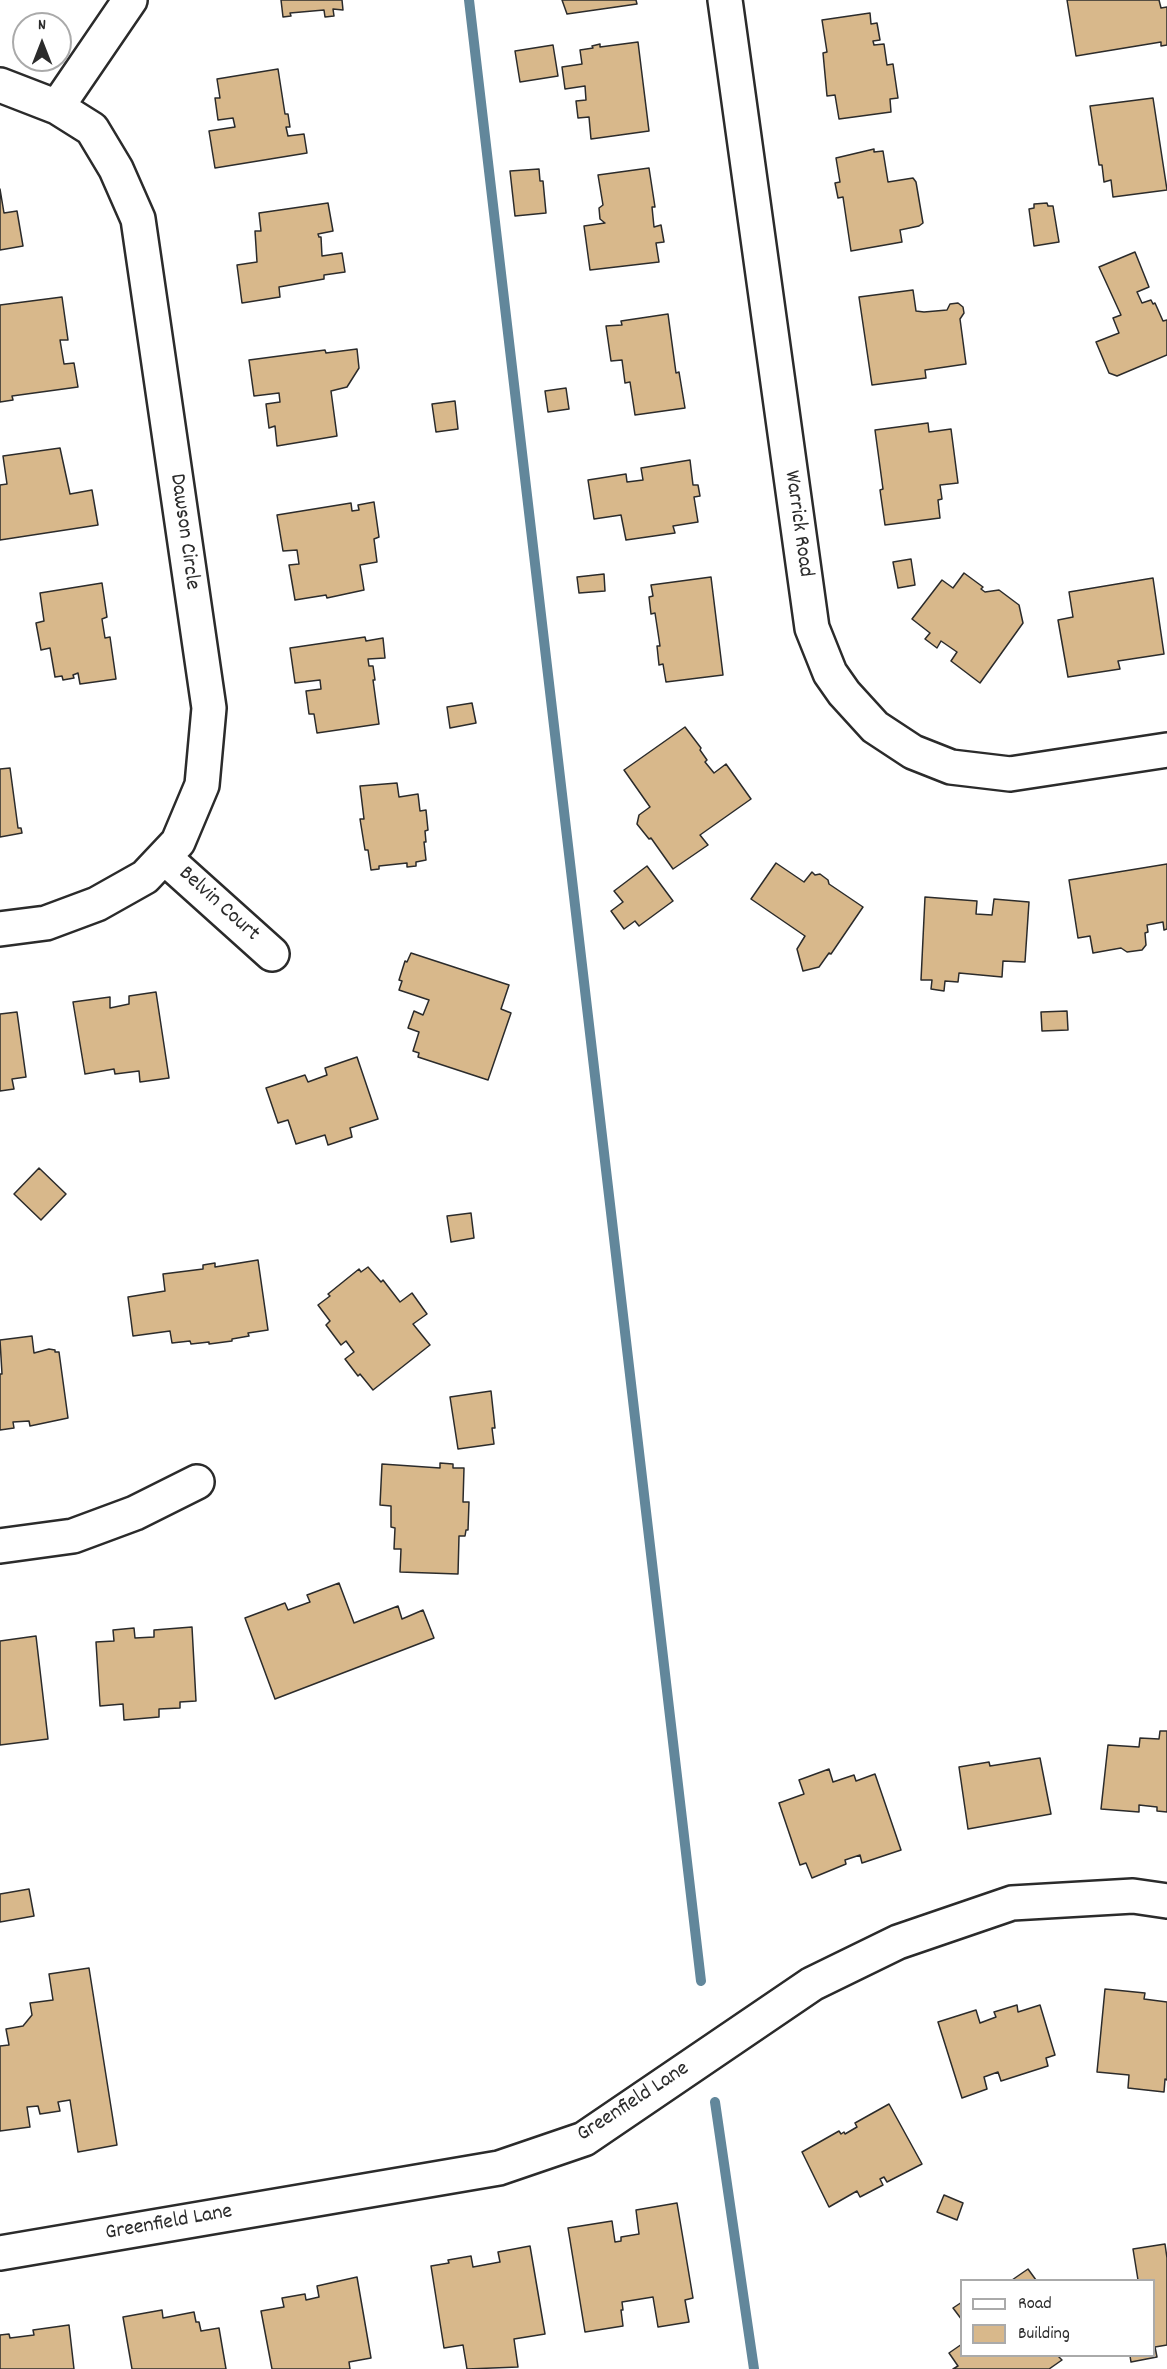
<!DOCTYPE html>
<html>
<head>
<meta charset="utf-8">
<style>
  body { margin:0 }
  #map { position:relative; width:1167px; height:2369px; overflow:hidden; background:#fff; font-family:Dekko,sans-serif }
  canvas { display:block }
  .legend { position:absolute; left:960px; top:2279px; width:195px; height:78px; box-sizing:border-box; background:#fff; border:2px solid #aaa; margin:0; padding:8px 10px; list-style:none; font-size:18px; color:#2b2b2b }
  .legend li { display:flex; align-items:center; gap:12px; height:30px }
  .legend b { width:30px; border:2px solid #aaa }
  .north { position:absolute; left:12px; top:12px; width:60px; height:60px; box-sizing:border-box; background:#fff; border:2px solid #aaa; border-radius:50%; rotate:0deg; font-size:16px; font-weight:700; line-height:24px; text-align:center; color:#2b2b2b }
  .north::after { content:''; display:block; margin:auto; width:21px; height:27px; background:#2b2b2b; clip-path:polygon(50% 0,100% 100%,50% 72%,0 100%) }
</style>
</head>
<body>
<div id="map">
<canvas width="1167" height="2369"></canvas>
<ul class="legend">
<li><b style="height:8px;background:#fff"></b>Road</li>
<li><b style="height:16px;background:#d8b88b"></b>Building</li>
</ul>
<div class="north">N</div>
</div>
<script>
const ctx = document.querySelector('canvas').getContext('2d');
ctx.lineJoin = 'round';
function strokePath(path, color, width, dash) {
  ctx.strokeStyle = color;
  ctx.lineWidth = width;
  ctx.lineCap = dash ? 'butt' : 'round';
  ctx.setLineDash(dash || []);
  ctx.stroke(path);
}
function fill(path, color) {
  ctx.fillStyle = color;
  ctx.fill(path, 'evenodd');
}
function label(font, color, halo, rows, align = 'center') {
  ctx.font = font + ' Dekko,sans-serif';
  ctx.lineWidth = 5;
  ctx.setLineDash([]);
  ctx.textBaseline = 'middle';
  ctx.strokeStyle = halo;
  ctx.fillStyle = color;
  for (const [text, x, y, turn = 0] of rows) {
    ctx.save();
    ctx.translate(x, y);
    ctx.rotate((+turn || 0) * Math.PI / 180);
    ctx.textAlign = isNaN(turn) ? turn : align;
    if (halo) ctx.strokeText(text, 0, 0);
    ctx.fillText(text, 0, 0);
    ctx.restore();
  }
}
strokePath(new Path2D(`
  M469 0 701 1981
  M715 2102 754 2369`), '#62879b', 10);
const building = new Path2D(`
  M281 0H342L343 10 333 9 334 16 325 17 324 10 290 13 291 16 283 17Z
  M562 0H636L637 4 567 14Z
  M1067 0H1159L1161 8 1167 7V45L1161 46V42L1076 56Z
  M870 13 871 24 877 23 880 40 873 41 874 45 884 44 887 65 893 64 898 98 890 99 891 112 839 119 835 95 827 96 823 53 827 52 822 20Z
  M638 42 649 131 591 139 589 117 578 118 576 101 586 100 585 86 565 89 562 67 582 64 580 50 593 48 592 46 600 44V47Z
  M553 45 558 76 520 82 515 51Z
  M278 69 285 114H288L290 127H286L288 136 304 134 307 153 215 168 209 131 235 127 233 118 218 120 215 98H220L217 79Z
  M1153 98 1167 190 1113 197 1111 180 1104 182 1102 165H1099L1090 106Z
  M874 149V152L883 151 888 182 913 178 916 182 923 223 919 226 900 230 902 242 851 251 843 197 838 198 835 183 840 182 836 158Z
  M649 168 655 207H652L654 227 661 225 664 242 656 243 659 262 590 270 584 226 605 223 600 219 599 208 603 205 598 175Z
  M539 169 540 181H543L546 213 515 216 510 171Z
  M0 189 4 213 17 211 23 246 0 250Z
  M328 203 333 231 318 234 319 237H321L322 256 342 253 345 272 324 275V279L279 287 280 297 242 303 237 265 257 262 255 231H261L259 213Z
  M1047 203 1048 206H1053L1059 242 1034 246 1029 209 1034 208V204Z
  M1135 252 1149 287 1137 292 1142 303 1151 300 1153 304 1155 303 1163 321 1167 320V355L1117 376 1109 373 1096 342 1119 333 1113 318 1121 315 1099 267Z
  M913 290 916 311 924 312 947 310 950 304 958 303 963 307 964 313 960 319 966 364 925 370 926 378 872 385 859 297Z
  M62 297 68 340H60L64 364 74 363 78 387 12 396 13 400 0 402V305Z
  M668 314 676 373 679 372 685 408 635 415 630 382 625 383 622 360 611 361 606 326 622 325 621 321Z
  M357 349 359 368 347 387 331 391 337 436 277 446 275 426 269 428 266 404 280 402 279 393 254 396 249 360 325 350 326 353Z
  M566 388 569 409 548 412 545 391Z
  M455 401 458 429 436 432 432 404Z
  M928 423 929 432 951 429 958 483 940 485 942 499 938 500 940 518 885 525 880 490 883 489 875 430Z
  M60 448 70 494 92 490 98 525 0 540V485L7 484 3 456Z
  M690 460 693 485H698L700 496 694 497 698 522 673 526 675 533 626 540 621 515 594 519 588 480 626 474 627 482 643 480 641 468Z
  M374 502 379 537 374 539 377 562 360 565 364 590 327 598 326 595 295 600 289 565 299 564 297 550 283 551 277 515 351 503 352 511 359 510 358 505Z
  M911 559 915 585 898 588 893 562Z
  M964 573 983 587 981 589 985 592 999 590 1019 605 1023 623 980 683 951 661 957 652 941 641 937 648 925 639 930 633 912 619 942 580 953 588Z
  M604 574 605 591 579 593 577 577Z
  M711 577 723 675 666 682 663 664 659 665 657 646H660L655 613 651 614 649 597 653 596 651 585Z
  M1153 578 1164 654 1118 661 1120 669 1068 677 1058 620 1073 617 1069 592Z
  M102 583 107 617 102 619 105 638 110 637 116 679 80 684 78 673 73 675 74 678 63 680 62 676 55 677 50 648 41 650 36 623 44 621 40 593Z
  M365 637 366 641 383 638 385 658 368 659 369 666H373L375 680H373L379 724 317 733 314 714H309L306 691 321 689 320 680 295 683 290 648Z
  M472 703 476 723 450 728 447 707Z
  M685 727 701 748 700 750 707 760 705 762 714 773 726 764 751 799 700 835 708 845 673 869 651 838 649 839 637 824 639 815 650 807 624 770Z
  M10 768 18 828H21L22 833 0 837V769Z
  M397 783 399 797 418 794 420 811 426 810 428 830 425 831 426 842H424L426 860 416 862V866L407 867V863L379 866V869L371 870 368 850H365L360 819H364L360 786Z
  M776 863 804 882 812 872 815 875 820 874 828 880 829 884 863 907 831 954 829 953 819 967 803 971 797 949 805 936 751 899Z
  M1167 864V929L1164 930 1163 922 1147 925 1148 932 1145 933 1146 945 1142 950 1127 952 1121 948 1093 953 1090 936 1078 938 1069 880Z
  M647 866 673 901 639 926 635 921 624 929 611 911 623 902 614 891Z
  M925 897 977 901 976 914 992 915 994 899 1029 902 1025 962 1003 961 1002 977 959 973 958 982 945 981 944 991 931 989 932 980H921Z
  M411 953 509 985 501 1009 511 1013 488 1080 418 1057 419 1053 413 1051 419 1032 408 1028 414 1011 423 1015 429 1000 399 990 402 981 399 980 405 961 407 962Z
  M156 992 169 1078 140 1082 139 1071 115 1074 114 1069 85 1074 73 1002 110 997V1008L129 1004V996Z
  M1067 1011 1068 1030 1042 1031 1041 1012Z
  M17 1012 26 1077 12 1079 14 1089 0 1091V1014Z
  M357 1057 378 1119 350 1128 352 1137 328 1145 325 1135 296 1144 288 1120 278 1123 266 1088 305 1075 308 1082 327 1075 325 1068Z
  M39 1168 66 1194 41 1220 14 1194Z
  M471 1213 474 1238 451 1242 447 1216Z
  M258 1260 268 1330 248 1333 249 1336 232 1339V1341L209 1344V1342L191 1344 190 1341 172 1343 170 1331 133 1336 128 1297 165 1291 163 1274 203 1269V1265L215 1263V1267Z
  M368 1267 381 1282 383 1280 400 1302 412 1293 427 1314 413 1324 430 1345 373 1390 360 1374 358 1376 345 1359 354 1352 346 1341 341 1345 326 1325 330 1321 318 1305 330 1296 328 1294 359 1269 361 1272Z
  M32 1336 34 1353 49 1349 55 1350V1352H59L68 1418 30 1426 29 1421 13 1422 14 1428 0 1430V1374H2L0 1340Z
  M491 1391 495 1428H492L494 1444 458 1449 450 1397Z
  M440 1463 453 1464V1468H464L463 1502H469L468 1530H466L465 1536H459L458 1574 400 1572 401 1549H394L395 1528 391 1527V1506L380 1505 382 1464 440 1468Z
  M339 1583 354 1623 398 1606 402 1619 423 1610 434 1638 275 1699 245 1618 285 1603 288 1610 310 1602 307 1595Z
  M192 1627 196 1701 180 1702V1708L159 1709V1717L124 1720 123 1704 100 1706 96 1642 114 1641 113 1630 134 1628 135 1638 154 1637V1630Z
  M36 1636 48 1739 0 1745V1641Z
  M1160 1731H1167V1812L1157 1811V1807L1139 1805V1812L1101 1809 1108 1745 1139 1747 1140 1738 1159 1739Z
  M1040 1758 1051 1814 968 1829 959 1767 989 1762 990 1766Z
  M829 1769 833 1782 854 1775 856 1781 875 1774 901 1850 862 1863 860 1855 845 1860 846 1864 812 1878 806 1863 800 1865 779 1803 804 1794 799 1780Z
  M29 1889 34 1916 0 1922V1894Z
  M89 1968 117 2145 78 2152 70 2100 58 2102 60 2111 40 2114 38 2106 27 2107 30 2127 0 2131V2046L9 2045 6 2029 23 2026 32 2015 30 2003 53 2000 49 1974Z
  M1105 1989 1145 1993 1144 1999 1167 2002V2080L1165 2079 1164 2092 1128 2088 1129 2075 1097 2072Z
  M1017 2005 1018 2012 1040 2005 1055 2055 1046 2058 1048 2066 1001 2081 998 2072 984 2077 987 2089 962 2098 938 2022 976 2010 980 2023 996 2017 994 2012Z
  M889 2104 922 2164 887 2182 884 2177 880 2179 883 2185 860 2197 857 2191 829 2207 802 2152 839 2131 841 2134 844 2132 845 2134 857 2127 855 2123Z
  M944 2195 963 2203 957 2220 937 2212Z
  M677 2203 693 2298 685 2300 689 2322 658 2327 653 2297 622 2302 623 2310H621L623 2326 585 2332 568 2228 612 2221 615 2242 621 2241V2237L639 2234 636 2210Z
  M1165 2244 1167 2258V2345L1155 2347 1157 2357 1131 2362 1130 2356H1154V2280H1138L1133 2249Z
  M530 2246 545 2334 514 2339 518 2367 467 2369 463 2345 444 2348 431 2266 449 2263 448 2260 471 2256 473 2267 500 2262 498 2252Z
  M1028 2269 1036 2280H1012Z
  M357 2277 371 2358 349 2362 350 2369H272L261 2311 284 2307 282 2298 305 2294 306 2300 319 2297 317 2286Z
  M962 2302V2320L953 2308Z
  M162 2310 163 2318 194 2312 196 2322H199L201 2331 219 2328 226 2369H132L123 2317Z
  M69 2325 74 2369H0V2335L9 2334 10 2338 34 2335 33 2330Z
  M962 2344V2356H1058L1062 2360 1049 2369H953L958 2366 949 2353Z`);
fill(building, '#d8b88b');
strokePath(building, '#2b2b2b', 1.5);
const street = new Path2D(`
  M725 0 812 628 830 673 844 693 875 727 913 752 951 767 1010 774 1167 750
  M0 85 57 107 92 129 116 169 138 219 209 708 202 785 178 842 145 877 97 904 46 923 0 929
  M57 107 130 0
  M164 857 272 954
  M0 1546 73 1536 135 1513 197 1482
  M0 2253 499 2168 584 2139 812 1984 898 1942 1012 1903 1133 1896 1167 1901`);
strokePath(street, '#2b2b2b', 38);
strokePath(street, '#fff', 33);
label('22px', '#2b2b2b', '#fff', [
  ["Warrick Road",797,524,82],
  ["Dawson Circle",183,532,82],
  ["Belvin Court",218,905,42],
  ["Greenfield Lane",634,2103,-33],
  ["Greenfield Lane",169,2224,-10]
]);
</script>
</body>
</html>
